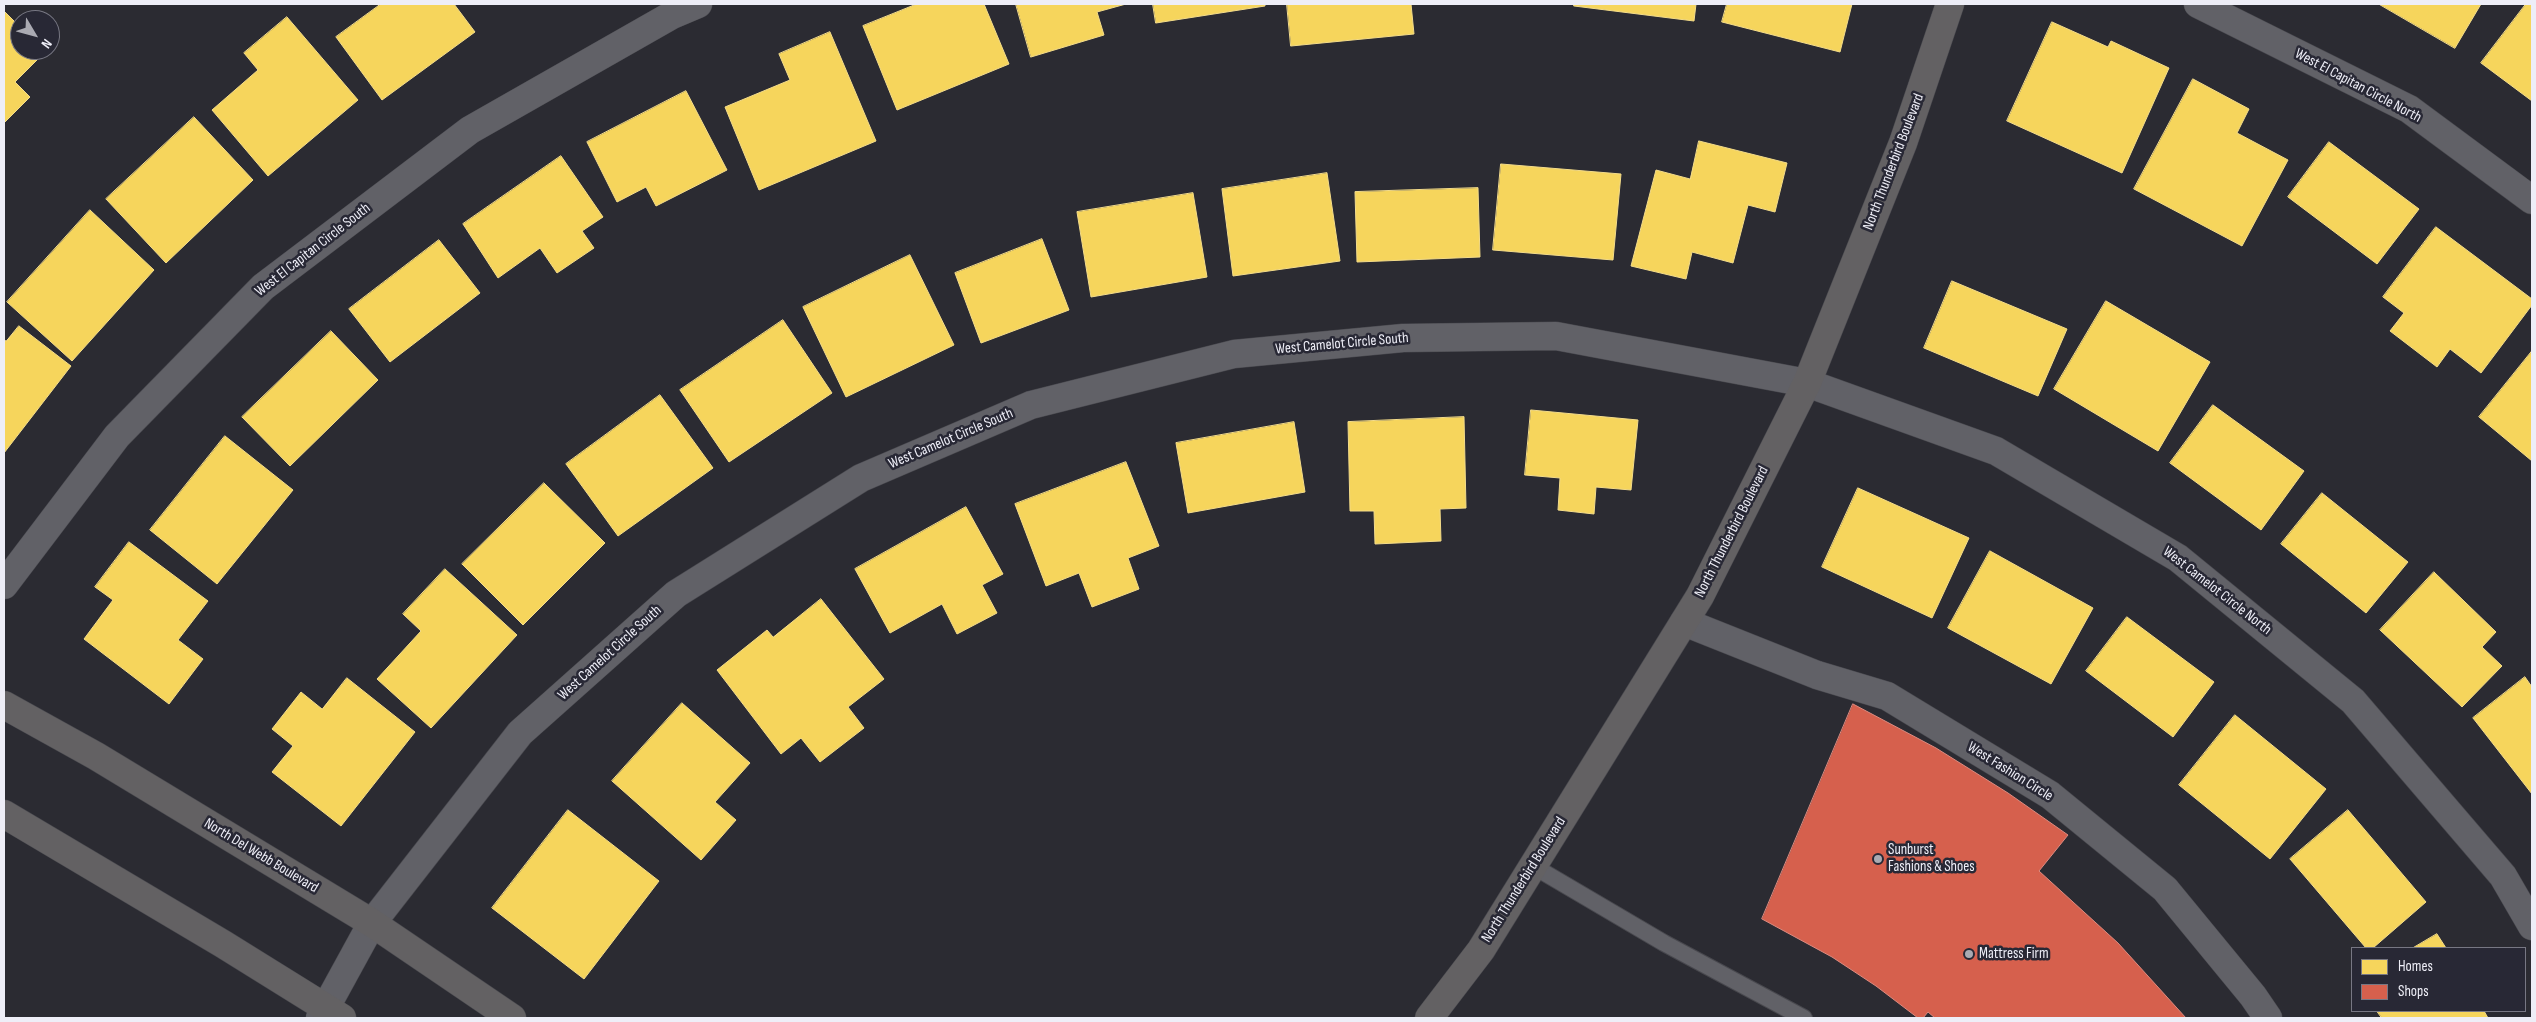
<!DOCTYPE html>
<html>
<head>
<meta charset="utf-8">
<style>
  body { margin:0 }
  #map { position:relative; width:2536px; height:1022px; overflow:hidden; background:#2b2b32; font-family:"Sofia Sans Condensed",sans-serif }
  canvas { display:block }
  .frame { position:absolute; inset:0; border:5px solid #eeeef7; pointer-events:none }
  .legend { position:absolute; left:2351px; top:947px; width:175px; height:65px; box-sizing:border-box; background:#282835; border:1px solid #777783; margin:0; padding:6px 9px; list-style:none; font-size:15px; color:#eeeef7 }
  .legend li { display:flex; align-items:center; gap:10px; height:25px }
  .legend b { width:25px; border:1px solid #777783 }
  .north { position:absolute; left:10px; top:10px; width:50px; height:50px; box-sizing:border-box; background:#282835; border:1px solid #777783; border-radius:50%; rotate:127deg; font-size:14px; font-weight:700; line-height:20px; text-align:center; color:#eeeef7 }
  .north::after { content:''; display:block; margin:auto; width:18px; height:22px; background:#aaaab2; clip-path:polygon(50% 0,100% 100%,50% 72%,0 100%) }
</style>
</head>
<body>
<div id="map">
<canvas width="2536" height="1022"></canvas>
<div class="frame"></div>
<ul class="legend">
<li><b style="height:14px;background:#f6d55c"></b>Homes</li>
<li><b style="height:14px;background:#d6604d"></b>Shops</li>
</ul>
<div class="north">N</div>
</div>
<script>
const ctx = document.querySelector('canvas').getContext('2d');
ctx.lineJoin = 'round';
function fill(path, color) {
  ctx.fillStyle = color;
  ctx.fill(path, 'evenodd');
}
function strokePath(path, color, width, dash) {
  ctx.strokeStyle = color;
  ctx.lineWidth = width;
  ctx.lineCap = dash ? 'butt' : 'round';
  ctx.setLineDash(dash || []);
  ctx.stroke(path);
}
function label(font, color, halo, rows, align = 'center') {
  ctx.font = font + ' "Sofia Sans Condensed",sans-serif';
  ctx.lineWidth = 5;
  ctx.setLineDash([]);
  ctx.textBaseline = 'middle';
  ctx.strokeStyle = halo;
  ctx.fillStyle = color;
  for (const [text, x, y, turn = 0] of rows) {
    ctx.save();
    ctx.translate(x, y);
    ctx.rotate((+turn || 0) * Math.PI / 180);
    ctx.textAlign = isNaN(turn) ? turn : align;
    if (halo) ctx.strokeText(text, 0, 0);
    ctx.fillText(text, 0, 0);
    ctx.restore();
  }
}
const homes = new Path2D(`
  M381 4H454L475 32 382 100 336 37Z
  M917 4H984L1009 64 897 110 863 26Z
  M1016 4H1126L1097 12 1104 35 1031 57Z
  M1153 4H1265V6L1156 23Z
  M1287 4H1411L1414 34 1291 46Z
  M1574 4H1696L1694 21 1574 6Z
  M1727 4H1852L1840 52 1722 22Z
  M2379 4H2481L2455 48Z
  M2526 4H2532V101L2481 63Z
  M4 11 20 27V50L45 52 15 82 30 97 4 123Z
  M287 17 358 100 268 176 212 110 258 70 244 53Z
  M2052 22 2108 47 2111 41 2169 68 2122 173 2007 121Z
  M830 32 876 141 759 190 725 107 790 80 779 54Z
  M2193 79 2249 109 2237 133 2288 160 2242 246 2134 189Z
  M686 91 727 170 656 206 646 187 617 202 587 142Z
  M194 117 253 180 166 263 106 199Z
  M1699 141 1787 163 1775 212 1748 205 1733 263 1692 252 1686 279 1631 266 1656 170 1690 179Z
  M2329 142 2419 209 2377 264 2288 197Z
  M561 156 603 217 582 231 594 248 557 273 540 248 498 278 463 224Z
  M1501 164 1621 174 1613 260 1493 250Z
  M1327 173 1340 261 1233 276 1222 189Z
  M1478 188 1480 257 1357 262 1355 192Z
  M1193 193 1207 277 1091 297 1077 212Z
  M90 210 154 270 72 361 7 302Z
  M2436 227 2532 299V305L2481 373 2450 349 2437 367 2390 331 2404 313 2383 297Z
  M1042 239 1069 310 981 343 955 273Z
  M439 240 480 293 390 362 349 309Z
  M910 255 954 345 846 397 803 307Z
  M1952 281 2067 329 2038 396 1924 348Z
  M2106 301 2210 362 2158 451 2054 389Z
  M783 320 832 393 729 462 680 390Z
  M19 326 71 366 4 453V340L6 341Z
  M331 331 378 380 290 466 242 417Z
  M2532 351V461L2479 417Z
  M660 395 713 468 618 536 566 464Z
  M2213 405 2304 471 2261 530 2170 463Z
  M1531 410 1638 420 1631 490 1596 487 1594 514 1558 510 1560 478 1525 475Z
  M1464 417 1466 508 1440 509 1441 541 1375 544 1374 511H1350L1348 422Z
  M1294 422 1305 492 1188 513 1176 443Z
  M225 436 293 490 217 584 150 530Z
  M1126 462 1159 546 1128 558 1139 589 1092 607 1079 573 1046 586 1015 504Z
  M544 483 605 543 523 625 462 564Z
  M1858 488 1969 538 1932 618 1822 567Z
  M2322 493 2408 562 2366 613 2281 544Z
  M966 507 1003 574 982 585 997 613 957 634 942 604 890 633 855 569Z
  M129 542 208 601 178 640 203 659 169 704 84 639 113 600 95 587Z
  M1990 551 2093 608 2051 684 1948 628Z
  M445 569 517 635 431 728 377 679 421 631 403 614Z
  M2434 572 2496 632 2482 647 2502 666 2462 707 2380 630Z
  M821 599 884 679 848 707 864 728 820 762 801 738 781 754 717 670 767 630 773 637Z
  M2127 617 2214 682 2173 737 2086 671Z
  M2525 677 2532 687V794L2473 718Z
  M347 678 415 732 341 826 272 772 293 746 272 729 301 692 322 709Z
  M682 703 750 763 715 802 736 820 701 860 612 781Z
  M2235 715 2326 789 2270 859 2179 785Z
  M568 810 659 881 584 979 492 908Z
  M2348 810 2426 902 2373 948H2366L2290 859Z
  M2437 934 2446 948H2413Z
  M2377 1011H2484L2488 1018H2382Z`);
fill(homes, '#f6d55c');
strokePath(homes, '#f4dc8a', 1);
const shops = new Path2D(`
  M1853 704 1936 748 2008 793 2068 835 2039 871 2118 943 2186 1018H1935L1928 1012 1923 1018H1918L1876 986 1832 957 1762 919Z`);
fill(shops, '#d6604d');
strokePath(shops, '#dd8b80', 1);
const lane = new Path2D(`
  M1533 866 1664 943 1804 1018`);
const street = new Path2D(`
  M2198 4 2409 109 2532 200
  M4 585 117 436 263 287 470 130 672 15 698 4
  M1684 622 1817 675 1887 696 2050 795 2165 889 2253 996 2268 1018
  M320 1018 372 923 520 733 676 594 861 478 1031 405 1234 354 1403 338 1556 336 1807 383 1996 451 2178 558 2353 701 2503 876 2532 926`);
const secondary = new Path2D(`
  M4 705 96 756 372 923 512 1018
  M4 814 223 944 342 1018
  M1429 1018 1481 950 1700 596 1807 383 1903 143 1950 4`);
strokePath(lane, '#48484e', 18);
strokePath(street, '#48484e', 29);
strokePath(secondary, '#48484e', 29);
strokePath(lane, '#616167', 16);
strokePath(street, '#616167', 28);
strokePath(secondary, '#636163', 28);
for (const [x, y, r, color] of [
  [1878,859,5,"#aaaab2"],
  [1969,954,5,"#aaaab2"]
]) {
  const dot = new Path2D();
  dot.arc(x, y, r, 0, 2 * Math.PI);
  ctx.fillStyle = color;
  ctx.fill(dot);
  strokePath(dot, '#282835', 2);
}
label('15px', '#eeeef7', '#282835', [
  ["West El Capitan Circle North",2358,86,28],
  ["North Thunderbird Boulevard",1894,162,-69],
  ["West El Capitan Circle South",313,250,-38],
  ["West Camelot Circle South",1342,344,-5],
  ["West Camelot Circle South",951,439,-23],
  ["North Thunderbird Boulevard",1732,532,-63],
  ["West Camelot Circle North",2217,591,38],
  ["West Camelot Circle South",610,653,-42],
  ["West Fashion Circle",2010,772,32],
  ["North Del Webb Boulevard",261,856,31],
  ["North Thunderbird Boulevard",1524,880,-58]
]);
label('15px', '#eeeef7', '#282835', [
  ["Sunburst",1888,850],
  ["Fashions & Shoes",1888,867],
  ["Mattress Firm",1979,954]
], 'left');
</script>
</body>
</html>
